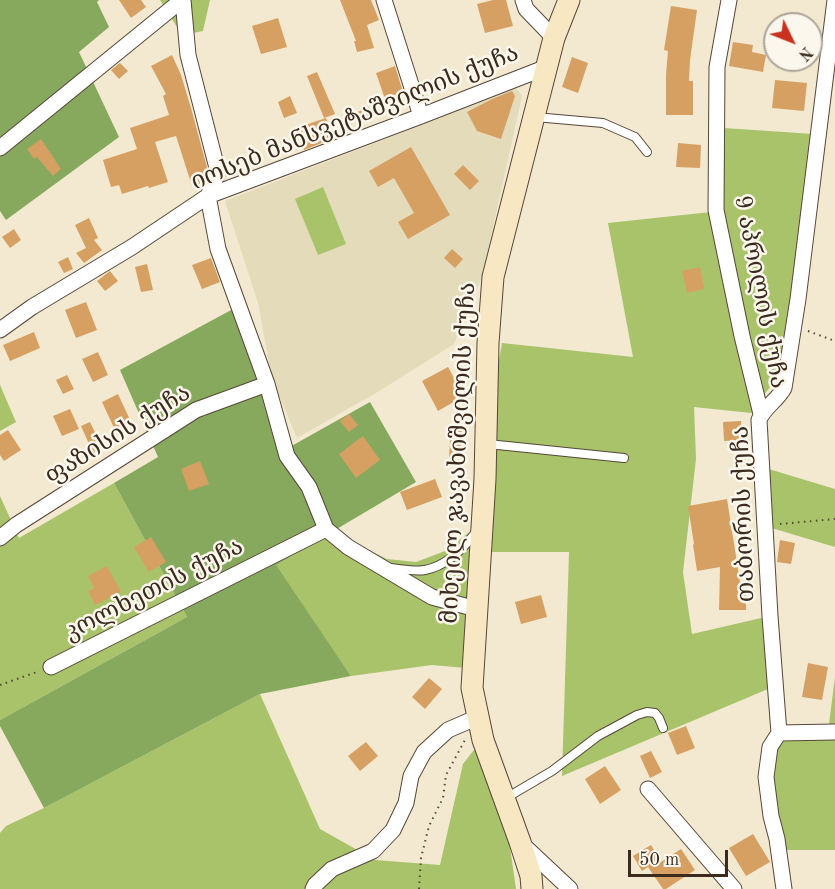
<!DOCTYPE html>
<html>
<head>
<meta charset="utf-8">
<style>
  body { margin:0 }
  #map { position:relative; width:835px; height:889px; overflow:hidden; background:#f2e9d0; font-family:"Old Standard TT",serif }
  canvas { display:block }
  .north { position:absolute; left:763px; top:12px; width:60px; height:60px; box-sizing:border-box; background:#fbf7ec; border:2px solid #aea59a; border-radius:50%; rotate:133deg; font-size:16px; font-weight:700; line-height:24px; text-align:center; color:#3b2a1e }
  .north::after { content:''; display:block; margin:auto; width:21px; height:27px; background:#c8321e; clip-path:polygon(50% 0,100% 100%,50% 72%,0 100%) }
  .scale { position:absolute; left:628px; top:850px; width:100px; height:27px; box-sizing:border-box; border:3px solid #3b2a1e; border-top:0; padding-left:8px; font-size:18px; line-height:21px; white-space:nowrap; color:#3b2a1e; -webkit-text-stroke:4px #fbf7ec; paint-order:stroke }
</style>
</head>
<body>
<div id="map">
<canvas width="835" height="889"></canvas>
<div class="north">N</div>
<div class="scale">50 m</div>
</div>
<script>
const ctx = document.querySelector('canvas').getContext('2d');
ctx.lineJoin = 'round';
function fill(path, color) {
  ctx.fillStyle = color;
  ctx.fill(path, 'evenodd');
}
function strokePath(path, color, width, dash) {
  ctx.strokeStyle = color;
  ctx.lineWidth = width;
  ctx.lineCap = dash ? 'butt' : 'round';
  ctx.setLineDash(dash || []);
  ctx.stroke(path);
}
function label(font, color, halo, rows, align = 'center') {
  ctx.font = font + ' "Old Standard TT","Noto Serif Georgian",serif';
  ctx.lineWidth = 5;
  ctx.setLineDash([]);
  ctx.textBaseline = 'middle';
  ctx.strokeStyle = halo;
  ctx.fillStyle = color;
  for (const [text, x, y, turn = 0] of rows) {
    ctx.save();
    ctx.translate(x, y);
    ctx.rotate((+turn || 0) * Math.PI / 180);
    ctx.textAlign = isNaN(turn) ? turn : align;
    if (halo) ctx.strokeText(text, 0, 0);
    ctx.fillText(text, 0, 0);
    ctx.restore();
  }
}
fill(new Path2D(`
  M515 86 522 96 482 277 454 344 376 393 297 438 272 379 258 303 225 201 445 116Z`), '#e4dbba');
fill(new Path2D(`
  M160 0H210L203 31 182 35Z
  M724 128 813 134 781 374 762 397 724 225Z
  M323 187 346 244 318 255 295 199Z
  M711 212 761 414 694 407 696 459 683 572 692 634 770 616 775 686 562 776 569 552H480L485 444 502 343 633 357 608 223Z
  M0 385 16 422 0 431Z
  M762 467 835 489V547L765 526Z
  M114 483 187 617 0 720V496L19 538Z
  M335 530 350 541 387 559 416 562 445 551 471 531 466 668 432 665 351 676 275 565Z
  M835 677V850H779L766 777 779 733 828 732Z
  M260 694 320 829 375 860 440 865 463 764 477 746 507 827 516 889H0V833L6 826 44 808Z`), '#a8c369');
fill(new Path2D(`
  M0 0H99L97 2 109 27 79 52 119 137 6 220 0 211Z
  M233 309 288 448 370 402 416 482 276 565 351 676 260 694 44 808 0 726V720L187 617 114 483 158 457 120 370Z`), '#86a95d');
fill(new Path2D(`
  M119 0H141L146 7 131 18Z
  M340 0H371L379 20 367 25 374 48 357 52 354 41H356Z
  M493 0H506L513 26 485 33 477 4Z
  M671 6 697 10 690 60 689 81H693V115H666V75L668 51 664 50Z
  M278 18 287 47 261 54 252 26Z
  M733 42 753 45 752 52 766 55 763 72 729 66Z
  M172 55 181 75 191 108 208 171 203 183 192 186 176 136 155 142 168 182 149 188 148 186 122 194 119 185 111 187 103 160 137 149 130 128 169 115 163 96 166 94 151 66Z
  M572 57 588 63 578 93 562 87Z
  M120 63 128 71 119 79 111 70Z
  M395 66 403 92 385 99 376 73Z
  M317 72 335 114 324 118 307 76Z
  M775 80 807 83 804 111 772 108Z
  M512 91 515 96 501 139 477 131 467 112 492 99Z
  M290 96 297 113 284 118 278 102Z
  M369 107 374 118 358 124 353 114Z
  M326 118 334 138 304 150 296 128Z
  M41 139 61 169 53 176 37 157 34 159 27 149Z
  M678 143 701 145 700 168 676 167Z
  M411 147 450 215 408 239 398 222 414 213 394 178 378 187 369 171Z
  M463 165 479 181 470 190 454 174Z
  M89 218 98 238 94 240 102 250 84 263 76 253 86 248 75 225Z
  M14 229 21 240 10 248 2 237Z
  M452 249 463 259 455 268 444 258Z
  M68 257 73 269 64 273 58 262Z
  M211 258 220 282 202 289 192 265Z
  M147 264 153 290 141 292 135 267Z
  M700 267 704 289 687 293 682 271Z
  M110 271 118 281 105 291 97 281Z
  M86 302 97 330 76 338 65 310Z
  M34 332 40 348 10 361 3 345Z
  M98 352 108 375 93 382 82 359Z
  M448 367 464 396 438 411 422 381Z
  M67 375 74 389 63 394 56 380Z
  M118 394 132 424 116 432 102 402Z
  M70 409 79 429 62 436 53 416Z
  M349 414 358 425 349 432 340 421Z
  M741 421 742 440 724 441 723 422Z
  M90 422 103 449 93 453 81 426Z
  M451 428 462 429 460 458 449 457Z
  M8 430 21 450 4 461 0 455V435Z
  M363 436 380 460 356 478 339 454Z
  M200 461 209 484 189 491 181 469Z
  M435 479 442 497 407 510 400 492Z
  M727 499 740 582H746V610H719L720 567 697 571 693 545 694 544 688 506Z
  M151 537 166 562 149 572 134 547Z
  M780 540 795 543 791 564 777 562Z
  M107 566 121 592 95 605 88 591 94 588 88 576Z
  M541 595 547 617 521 624 515 602Z
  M808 663 828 667 822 700 802 697Z
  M429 678 442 689 425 709 412 697Z
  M686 726 695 748 677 755 668 733Z
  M366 742 378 756 360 771 348 756Z
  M651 751 662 772 650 778 640 756Z
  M605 766 621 790 600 804 585 779Z
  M753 834 770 862 746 876 729 848Z
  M651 845 661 862 681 849 695 870 666 889H663L648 867 642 871 633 856Z`), '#d7a063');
const service = new Path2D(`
  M535 117 603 123 635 137 647 152
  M488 444 624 458
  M391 568C402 569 415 572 425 570 446 566 464 548 476 532
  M506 798 552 771 598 736 637 715 647 712 655 713 659 718 663 728`);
const minor = new Path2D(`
  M183 0 188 55 218 172 208 196 218 249 267 384 287 456 309 487 326 529 348 547 432 597 476 609
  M384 0 421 116
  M523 0 526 9 554 38
  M729 0 717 67 716 210 742 336 761 414
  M0 148 182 0
  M0 330 32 307 132 247 208 196 421 116 547 67
  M0 538 16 525 196 410 267 384
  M51 667 326 529
  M779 733 835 732
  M648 789 734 889
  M522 844 570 889
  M313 889 315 885 332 869 373 851 393 830 406 803 411 776 424 752 448 730 478 717
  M784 889 777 839 771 816 766 777 770 747 779 733 770 616 759 420C764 407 778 400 784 388L798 299 835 0`);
const secondary = new Path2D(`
  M532 889 531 876 520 842 483 740 472 688 485 479 488 343 493 277 554 38 569 0`);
strokePath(service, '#564739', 10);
strokePath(minor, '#564739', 17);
strokePath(secondary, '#564739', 23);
strokePath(new Path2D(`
  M808 331 835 341
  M780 524 835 519
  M0 685 37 672
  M419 889 421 858 429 826 443 798 446 775 465 740`), '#564739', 2, [1.5, 4.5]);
strokePath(service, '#fff', 8);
strokePath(minor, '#fff', 15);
strokePath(secondary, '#f7e8c3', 21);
label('24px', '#3b2a1e', '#fbf7ec', [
  ["იოსებ მანსვეტაშვილის ქუჩა",355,118,-22],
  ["9 აპრილის ქუჩა",760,292,79],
  ["ფაზისის ქუჩა",118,435,-32],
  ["მიხეილ ჯავახიშვილის ქუჩა",459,453,-87],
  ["თაბორის ქუჩა",744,514,-92],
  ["კოლხეთის ქუჩა",154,590,-27]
]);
</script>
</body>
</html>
